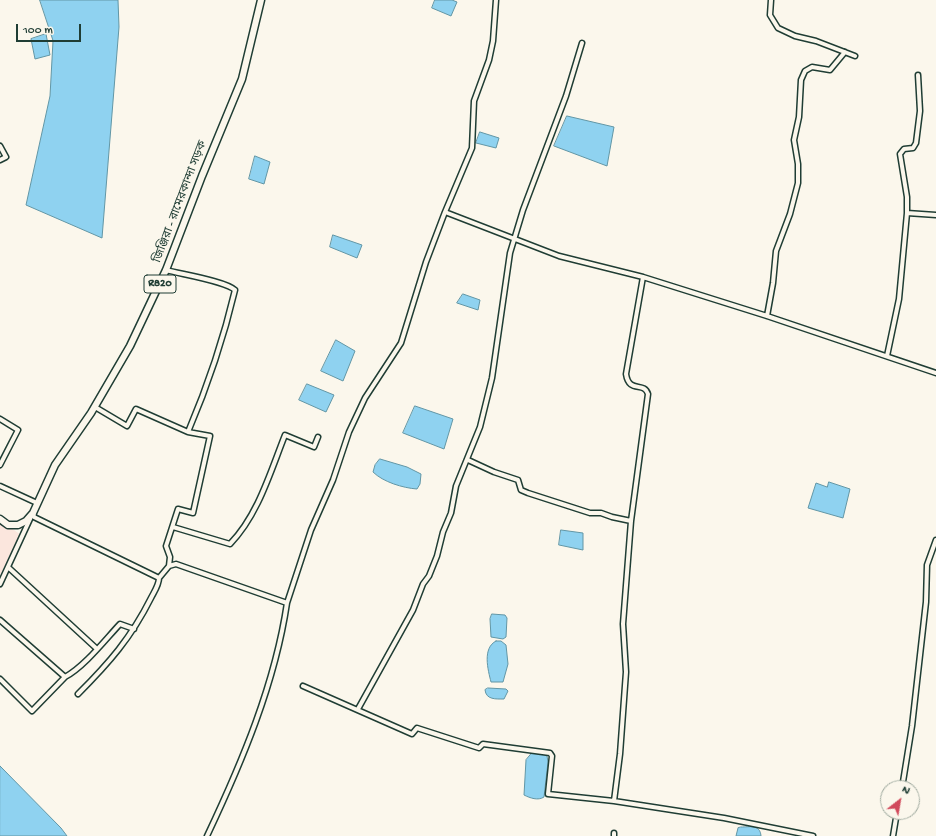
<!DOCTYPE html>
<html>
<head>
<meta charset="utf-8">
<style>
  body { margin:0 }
  #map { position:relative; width:936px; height:836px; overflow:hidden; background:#fbf7ec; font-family:"Gochi Hand",sans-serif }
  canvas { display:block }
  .north { position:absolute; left:880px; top:780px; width:40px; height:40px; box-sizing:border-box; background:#fbf7ec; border:1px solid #a3ada2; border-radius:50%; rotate:31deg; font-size:11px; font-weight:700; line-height:16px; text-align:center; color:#1f3d34 }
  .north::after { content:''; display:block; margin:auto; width:14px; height:18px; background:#d1495b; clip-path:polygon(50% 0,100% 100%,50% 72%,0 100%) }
  .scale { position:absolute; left:16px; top:24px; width:65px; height:18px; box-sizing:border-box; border:2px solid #1f3d34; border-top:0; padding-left:5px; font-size:12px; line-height:14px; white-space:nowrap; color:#1f3d34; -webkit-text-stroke:3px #fbf7ec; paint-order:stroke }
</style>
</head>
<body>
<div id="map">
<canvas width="936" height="836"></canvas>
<div class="north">N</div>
<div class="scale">100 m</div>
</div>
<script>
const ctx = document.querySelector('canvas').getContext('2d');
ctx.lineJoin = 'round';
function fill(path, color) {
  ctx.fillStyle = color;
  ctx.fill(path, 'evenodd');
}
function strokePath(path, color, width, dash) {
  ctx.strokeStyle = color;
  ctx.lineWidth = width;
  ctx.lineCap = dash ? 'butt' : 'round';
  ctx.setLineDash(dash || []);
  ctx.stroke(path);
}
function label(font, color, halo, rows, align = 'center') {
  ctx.font = font + ' "Gochi Hand","Noto Sans Bengali",sans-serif';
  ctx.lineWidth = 3;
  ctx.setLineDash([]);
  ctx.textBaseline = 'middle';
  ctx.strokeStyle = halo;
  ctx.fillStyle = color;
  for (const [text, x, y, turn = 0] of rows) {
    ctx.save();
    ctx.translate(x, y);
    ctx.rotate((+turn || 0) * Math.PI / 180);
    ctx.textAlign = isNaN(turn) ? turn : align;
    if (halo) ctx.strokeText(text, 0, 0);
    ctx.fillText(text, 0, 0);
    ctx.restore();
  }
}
fill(new Path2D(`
  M0 520 21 535 0 575Z`), '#fbe6dd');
const water = new Path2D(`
  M40 0H118L119 27 102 238 26 205 50 96 53 41Z
  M435 0H452L457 2 451 16 432 8Z
  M46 34 50 55 35 59 31 39Z
  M567 116 614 127 607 166 554 146Z
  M480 132 499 138 496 148 476 143Z
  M255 156 270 162 264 184 249 179Z
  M333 235 362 245 357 258 330 247Z
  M463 294 480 300 478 310 457 303Z
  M336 340 355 351 343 381 321 371Z
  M307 384 334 395 326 412 299 400Z
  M415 406 453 419 444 449 403 433Z
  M380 459 407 467 421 474 420 484 417 489C403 488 383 482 373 472L375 465Z
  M829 482 850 489 843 518 808 508 816 483 827 487Z
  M561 530 583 533V550L559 545Z
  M492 614 505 615 507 618 506 637 503 639 491 637 490 619Z
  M496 641H501L506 645 508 664 503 682H491C488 670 482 648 496 641Z
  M488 688 506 689 508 691 504 699C496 699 486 700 485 690Z
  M532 753 545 754 547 756 548 762 544 797C538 801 530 798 524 795L526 760Z
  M0 766 61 828 67 836H0Z
  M741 827C750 827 760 824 761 836H736L738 828Z`);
fill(water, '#8fd2f0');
strokePath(water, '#6296a5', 1);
const minor = new Path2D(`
  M771 0 770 15 778 28 795 36 816 41 855 56
  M0 146 6 157 0 160
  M445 212 559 256 643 277 767 316 936 373
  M907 213 936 215
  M166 270C180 274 226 281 235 290 223 341 208 385 188 432L210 436 193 513 178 509 166 546 170 557 169 566
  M643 277 626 374C629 394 644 381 648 394L631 521 623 624 626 672 620 754 614 801 724 818 813 836
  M767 316 773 283 776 251 790 214 798 183V164L794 140 799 117 801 80 805 71 812 67 830 70 845 52
  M887 356 899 299 907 213V197L900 154 904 149 913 148 916 143 920 111 918 75
  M95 407 127 426 136 409 188 432
  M0 419 18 430 0 465
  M468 460 494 472 518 480 521 490 528 493 590 513H601L612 517 631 521
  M0 486 37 503
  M33 513 34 517 159 578 169 566 176 564 287 603 311 530 333 480 349 432 365 398 401 343 426 262 445 212 472 148 474 101 489 60 493 41 496 0
  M173 527 230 544C258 515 270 473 285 435L314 447 318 437
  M9 568 97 649
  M0 584 30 519
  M0 620 65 677
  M0 679 32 711 65 677C84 667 105 640 120 624L134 629
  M303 686 412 734 417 728 479 748 483 744 550 753 552 756 548 794 614 801
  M78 694C109 663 131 638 151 598 154 592 159 585 159 578
  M358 709 413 610 423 584 429 576 437 556 443 532 451 513 456 486 480 427 492 378 510 253 523 210 566 96 582 43
  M902 788 912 726 926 602 927 565 936 540
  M207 836C242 762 275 684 287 603
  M614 836V833
  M893 836 897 812`);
const primary = new Path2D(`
  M0 519 8 525H18L26 521 33 513 55 465 91 413 130 346 166 270 202 176 242 79 261 0`);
strokePath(minor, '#1f3d34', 7);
strokePath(primary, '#1f3d34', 9);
strokePath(minor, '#fbf7ec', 4);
strokePath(primary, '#fbf7ec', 6);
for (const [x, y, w] of [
  [160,284,32]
]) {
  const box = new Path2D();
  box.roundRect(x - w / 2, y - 9, w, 18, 3);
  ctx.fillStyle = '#fbf7ec';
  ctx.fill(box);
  strokePath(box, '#1f3d34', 1);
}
label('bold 11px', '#1f3d34', null, [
  ["R820",160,284]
]);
label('12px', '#1f3d34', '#fbf7ec', [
  ["জিঞ্জিরা - রামেরকান্দা সড়ক",181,202,-69]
]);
</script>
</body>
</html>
